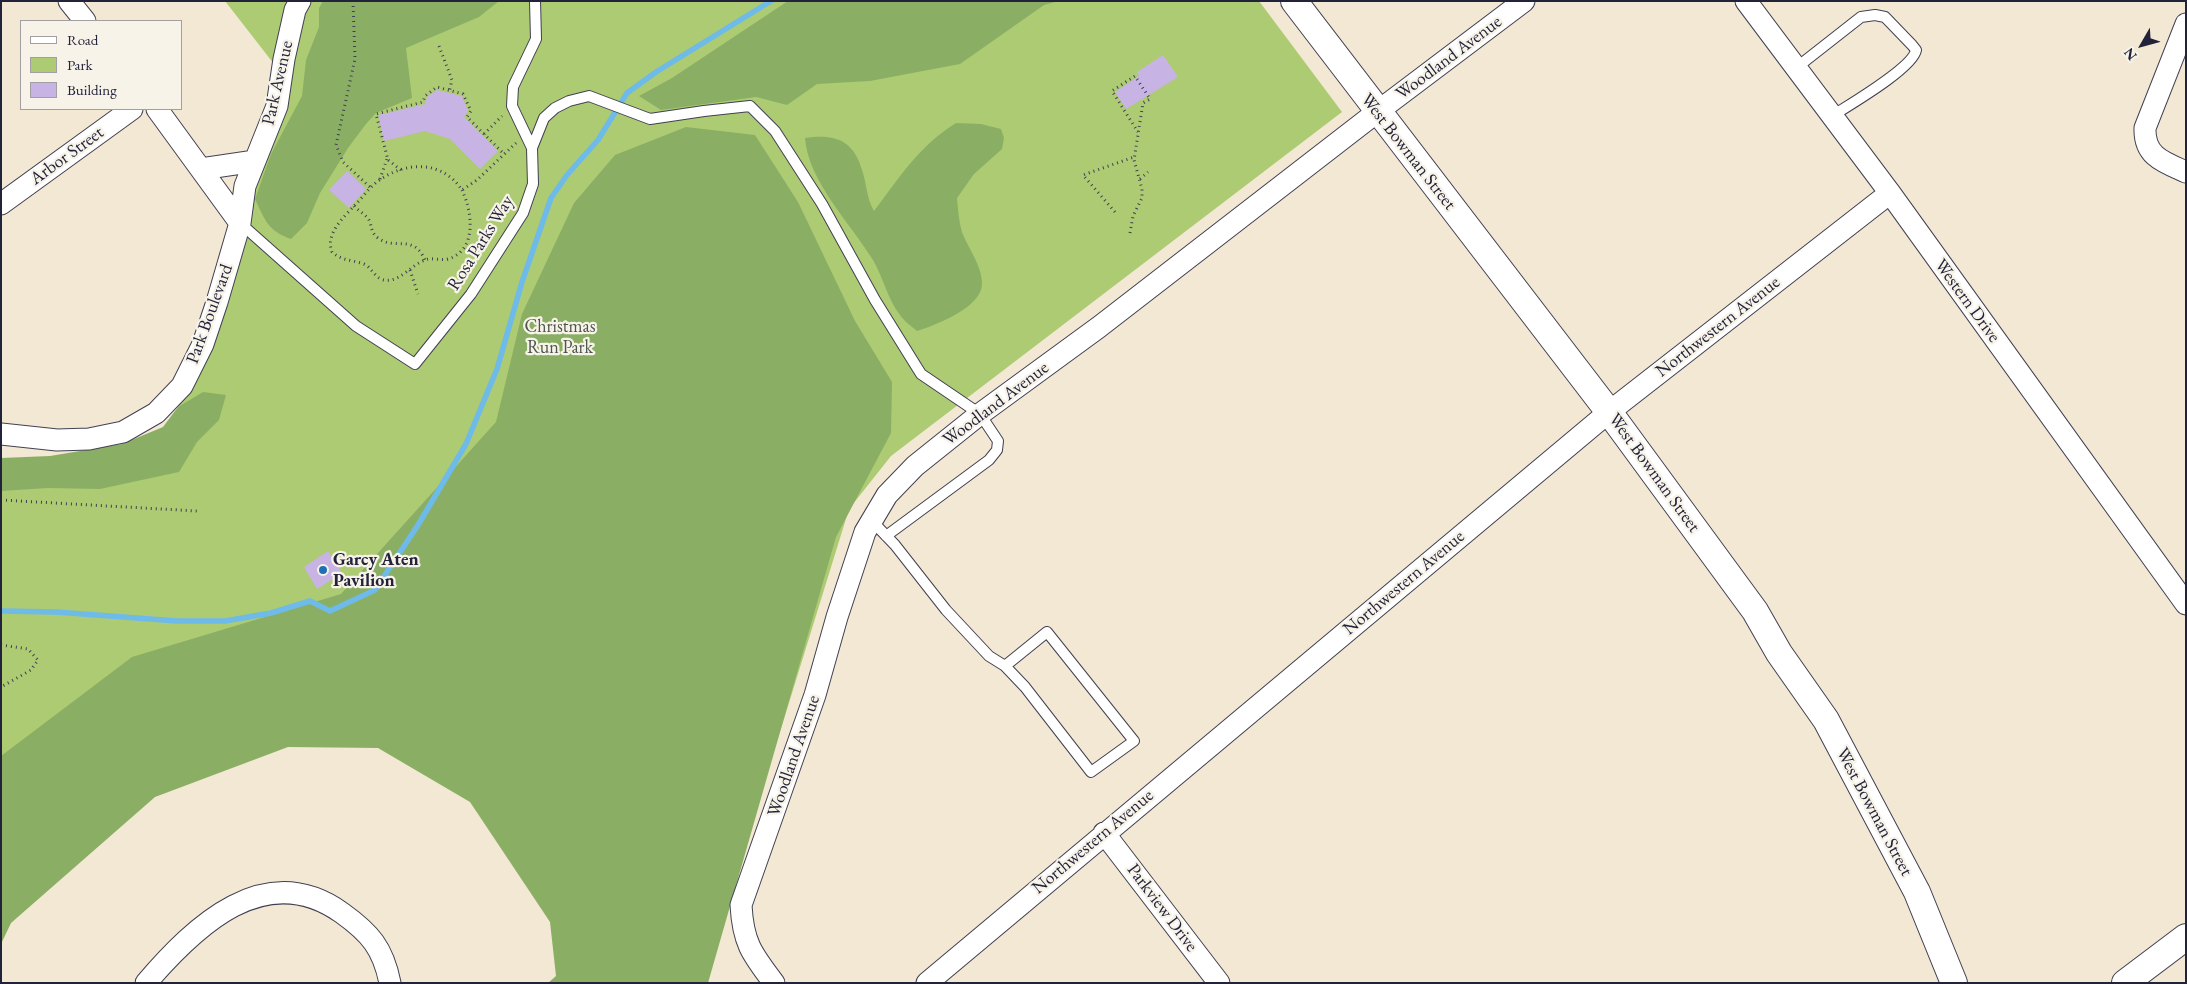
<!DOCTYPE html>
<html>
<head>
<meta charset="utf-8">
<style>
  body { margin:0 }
  #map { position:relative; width:2187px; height:984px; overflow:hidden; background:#f3e8d3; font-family:"EB Garamond",serif }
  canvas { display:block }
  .frame { position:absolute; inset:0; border:2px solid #22223b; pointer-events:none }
  .legend { position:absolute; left:20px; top:20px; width:162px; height:90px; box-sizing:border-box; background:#f7f3e8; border:1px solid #a29fa3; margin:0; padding:6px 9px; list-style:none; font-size:15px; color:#22223b }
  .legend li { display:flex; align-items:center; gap:10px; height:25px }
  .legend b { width:25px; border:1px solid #a29fa3 }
  .north { position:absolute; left:2117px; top:20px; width:50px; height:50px; -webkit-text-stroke:4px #f7f3e8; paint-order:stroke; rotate:232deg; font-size:14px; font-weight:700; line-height:20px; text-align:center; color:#22223b }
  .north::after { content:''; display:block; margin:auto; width:18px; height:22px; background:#22223b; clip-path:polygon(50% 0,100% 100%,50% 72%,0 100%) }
</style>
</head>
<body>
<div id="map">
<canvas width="2187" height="984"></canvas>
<div class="frame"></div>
<ul class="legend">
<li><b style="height:6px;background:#fff"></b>Road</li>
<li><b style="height:14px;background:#adcb72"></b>Park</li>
<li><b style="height:14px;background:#c8b3e5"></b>Building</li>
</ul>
<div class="north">N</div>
</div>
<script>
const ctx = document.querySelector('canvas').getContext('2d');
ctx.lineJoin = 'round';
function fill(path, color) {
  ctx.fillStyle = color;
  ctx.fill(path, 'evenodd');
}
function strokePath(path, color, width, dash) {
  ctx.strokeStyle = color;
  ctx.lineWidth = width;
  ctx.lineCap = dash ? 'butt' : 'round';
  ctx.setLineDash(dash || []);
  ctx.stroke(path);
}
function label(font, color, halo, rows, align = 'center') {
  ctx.font = font + ' "EB Garamond",serif';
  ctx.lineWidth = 4.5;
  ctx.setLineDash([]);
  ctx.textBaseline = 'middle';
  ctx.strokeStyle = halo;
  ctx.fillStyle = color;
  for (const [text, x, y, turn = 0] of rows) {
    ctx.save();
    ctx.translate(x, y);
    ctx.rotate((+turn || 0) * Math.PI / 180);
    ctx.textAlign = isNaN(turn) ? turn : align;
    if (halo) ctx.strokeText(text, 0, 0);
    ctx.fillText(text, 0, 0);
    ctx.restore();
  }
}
fill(new Path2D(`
  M225 1H1259L1342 112 891 456 849 509 775 748 274 657 1 878V467L162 449 203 344 288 82Z`), '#adcb72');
fill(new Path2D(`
  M323 1H499L479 17 406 48 412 98 376 113 366 124 348 148 320 193 307 223 291 239C268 231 265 220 255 199L271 154 302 96 306 60 319 27V8Z
  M788 1H1059L1044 5 960 64 870 81 817 84 787 105 756 97 661 110 639 96 672 78Z
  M956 123 981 124 1001 129 1004 138 1002 149 974 174 957 198C958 209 959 222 962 232 968 248 982 266 982 283 983 307 936 325 917 331 911 326 904 321 900 315 888 300 883 277 873 260 851 224 808 181 805 138 834 134 853 139 862 170 867 184 866 197 874 211 900 177 918 147 956 123Z
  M686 127 755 135 798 202 855 321 892 382 891 433 836 537 708 983H548L556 976 550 922 470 802 378 748 288 747 155 797 11 923 1 944V756L132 657 341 594 496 422 522 314 574 203 615 155Z
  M203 392 226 395 219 420 197 442 179 472 100 489 48 488 1 491V458L50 456 122 444 163 427 178 407Z`), '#8aaf64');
strokePath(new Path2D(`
  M1 611 56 612 177 621H225L271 613 310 601 330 611 375 590 418 525 466 444 497 369 522 282 551 198 567 175 598 140 627 93 656 72 771 1`), '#6ebae8', 5.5);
fill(new Path2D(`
  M1163 55 1178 77 1126 109 1115 92 1139 76 1137 72Z
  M437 90 462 96 468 111 464 117 498 151 480 169 450 139 425 131 384 141 378 115 425 104 427 97Z
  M347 171 366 189 349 208 329 190Z
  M328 551 342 573 317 589 304 567Z`), '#c8b3e5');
const service = new Path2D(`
  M1796 68 1861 17 1875 15 1885 17 1912 45 1916 50C1913 68 1849 105 1832 116
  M532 148 512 106 513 87 536 39 535 1
  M240 223 356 326 415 364 471 294 523 213 533 184 532 148 544 118 555 108 569 101 589 96 650 119 704 111 750 106 775 131 822 204 875 300 921 374 980 414 998 441 997 450 989 460 886 536
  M872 521 895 545 946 610 989 656 1005 666 1025 687 1091 772 1134 741 1047 632 1005 666`);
const minor = new Path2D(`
  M69 1 85 21
  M1746 1 1890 193 2186 604
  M2186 24 2145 128C2144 156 2163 162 2186 172
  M157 109 240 223
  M201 169 255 161
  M1 204 132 109
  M1 434 57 440 89 439 123 432 156 413 182 386 203 344 217 302 240 223 245 186 277 106 284 59 295 10 300 1
  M1104 833 1219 983
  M146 983C195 926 265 858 342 913 370 933 383 948 390 983
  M774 983C752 954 743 943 741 905L815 695 837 617 865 532 887 495 915 466 980 414 1099 327 1377 112 1524 1
  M927 983 1609 412 1890 193`);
const tertiary = new Path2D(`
  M1294 1 1609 412 1755 611 1779 653 1826 720 1917 892 1954 983
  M2125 983 2186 937`);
strokePath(service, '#414052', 12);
strokePath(minor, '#414052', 23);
strokePath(tertiary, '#414052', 28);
strokePath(new Path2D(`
  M353 1 355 59 336 145 343 162 371 188
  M439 46 452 80 449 93
  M484 134 502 116
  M401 170 388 160 376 114 423 102 425 96 437 87 463 94 471 111 467 117 504 154
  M380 179 387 159
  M1140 179 1148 172
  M462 190C472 211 478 250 448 259 440 261 432 257 425 260 412 264 397 286 381 279 374 276 371 267 364 264 353 260 342 261 332 252 325 234 343 218 354 206 362 198 369 188 378 181 406 161 442 160 462 190L477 180 516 143
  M354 206C359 211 366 215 369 220 372 227 371 233 378 238 395 251 413 233 425 260
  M1115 212 1083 175 1134 157
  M1130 233 1133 216 1142 198V189L1134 160 1143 103 1150 99 1135 76 1112 91 1138 132
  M410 270 418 294
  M1 500 197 511
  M1 645 28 649 38 660 31 670 1 687`), '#414052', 3, [1, 4]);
strokePath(service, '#fff', 10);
strokePath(minor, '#fff', 21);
strokePath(tertiary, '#fff', 26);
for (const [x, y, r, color] of [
  [323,570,5,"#1f6fb2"]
]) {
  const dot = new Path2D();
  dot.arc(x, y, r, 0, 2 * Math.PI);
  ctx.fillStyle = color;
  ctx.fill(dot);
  strokePath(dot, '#f7f3e8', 2);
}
label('18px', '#22223b', '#f7f3e8', [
  ["Woodland Avenue",1449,58,-37],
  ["Park Avenue",278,83,-77],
  ["West Bowman Street",1408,152,52],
  ["Arbor Street",67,156,-36],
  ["Rosa Parks Way",481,243,-58],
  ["Western Drive",1967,301,54],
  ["Park Boulevard",210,314,-70],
  ["Northwestern Avenue",1718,327,-38],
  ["Woodland Avenue",996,404,-37],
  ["West Bowman Street",1654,473,54],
  ["Northwestern Avenue",1404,583,-40],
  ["Woodland Avenue",794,756,-71],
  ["West Bowman Street",1874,812,62],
  ["Northwestern Avenue",1093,842,-40],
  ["Parkview Drive",1162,908,53]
]);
label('18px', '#4c554c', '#f7f3e8', [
  ["Christmas",560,327],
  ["Run Park",560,348]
]);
label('bold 18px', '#22223b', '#f7f3e8', [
  ["Garcy Aten",333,560],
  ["Pavilion",333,581]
], 'left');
</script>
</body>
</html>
